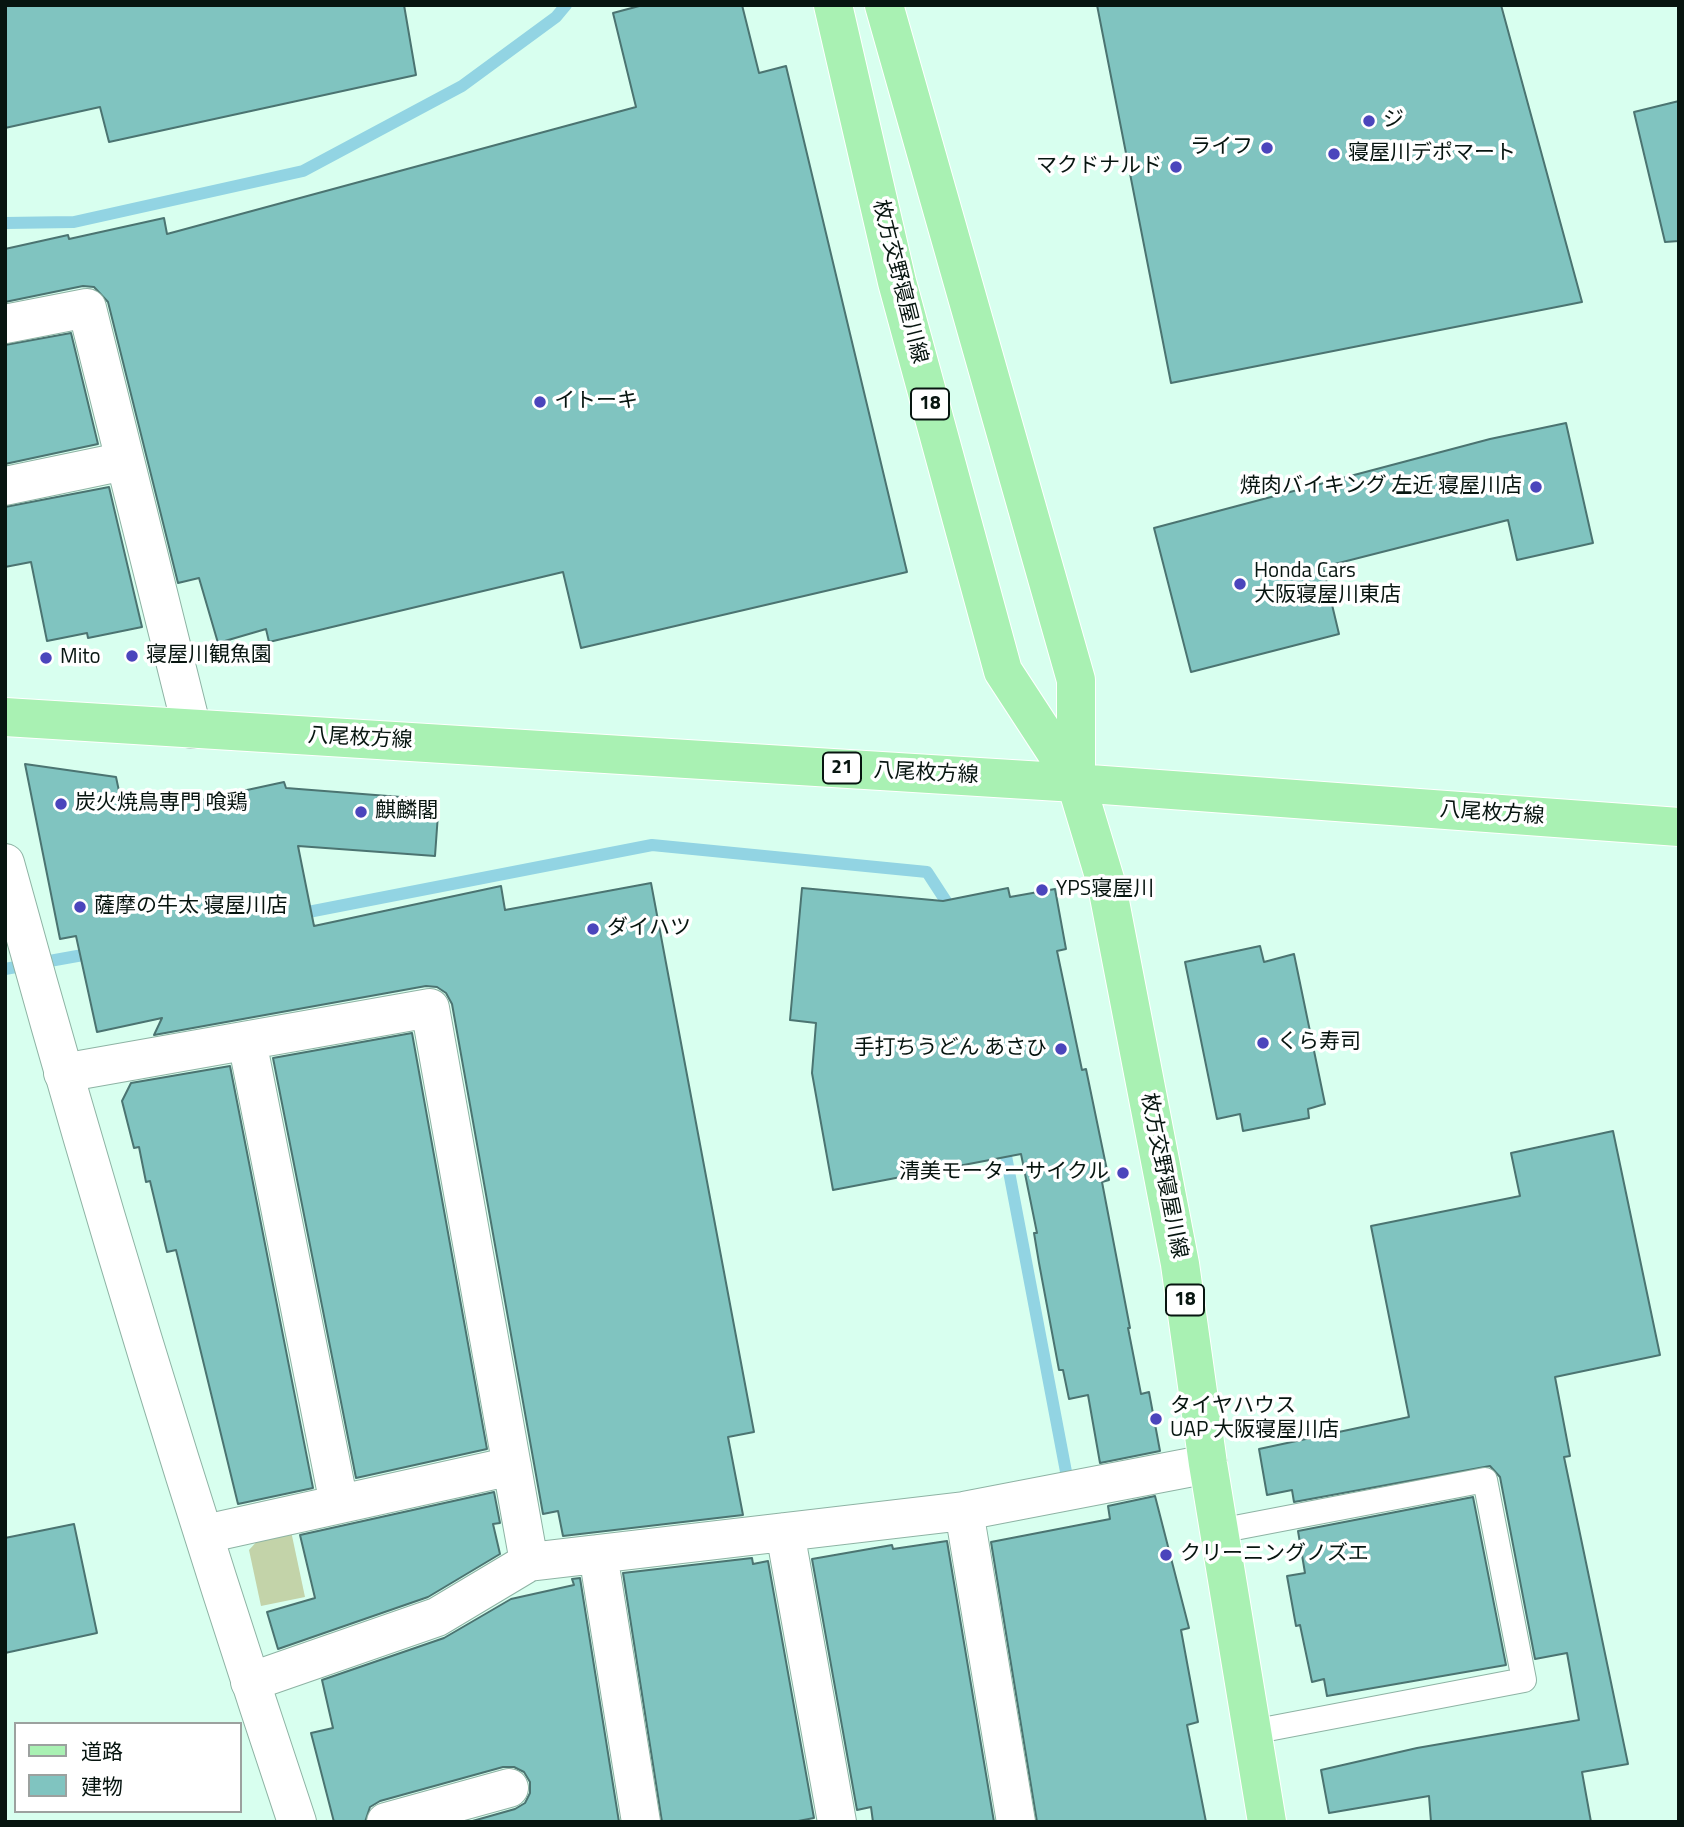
<!DOCTYPE html>
<html>
<head>
<meta charset="utf-8">
<style>
  body { margin:0 }
  #map { position:relative; width:1684px; height:1827px; overflow:hidden; background:#d8ffef; font-family:"Titillium Web","Noto Sans JP",sans-serif }
  canvas { display:block }
  .frame { position:absolute; inset:0; border:7px solid #071510; pointer-events:none }
  .legend { position:absolute; left:14px; top:1722px; width:228px; height:91px; box-sizing:border-box; background:#fff; border:2px solid #9ca19f; margin:0; padding:9px 12px; list-style:none; font-size:21px; color:#071510 }
  .legend li { display:flex; align-items:center; gap:14px; height:35px }
  .legend b { width:35px; border:2px solid #9ca19f }
</style>
</head>
<body>
<div id="map">
<canvas width="1684" height="1827"></canvas>
<div class="frame"></div>
<ul class="legend">
<li><b style="height:9px;background:#a9f1b3"></b>道路</li>
<li><b style="height:19px;background:#80c4c0"></b>建物</li>
</ul>
</div>
<script>
const ctx = document.querySelector('canvas').getContext('2d');
ctx.lineJoin = 'round';
function fill(path, color) {
  ctx.fillStyle = color;
  ctx.fill(path, 'evenodd');
}
function strokePath(path, color, width, dash) {
  ctx.strokeStyle = color;
  ctx.lineWidth = width;
  ctx.lineCap = dash ? 'butt' : 'round';
  ctx.setLineDash(dash || []);
  ctx.stroke(path);
}
function label(font, color, halo, rows, align = 'center') {
  ctx.font = font + ' "Titillium Web","Noto Sans JP",sans-serif';
  ctx.lineWidth = 7;
  ctx.setLineDash([]);
  ctx.textBaseline = 'middle';
  ctx.strokeStyle = halo;
  ctx.fillStyle = color;
  for (const [text, x, y, turn = 0] of rows) {
    ctx.save();
    ctx.translate(x, y);
    ctx.rotate((+turn || 0) * Math.PI / 180);
    ctx.textAlign = isNaN(turn) ? turn : align;
    if (halo) ctx.strokeText(text, 0, 0);
    ctx.fillText(text, 0, 0);
    ctx.restore();
  }
}
fill(new Path2D(`
  M291 1531 305 1597 261 1606 249 1550 260 1538Z`), '#c3d3a9');
strokePath(new Path2D(`
  M5 223 74 222 303 171 462 86 556 17 566 5
  M298 914 652 845 927 872 955 915
  M5 969 94 953
  M1003 1140 1067 1477`), '#92d4e3', 12);
const building = new Path2D(`
  M5 5H404L416 75 109 142 100 107 5 128Z
  M643 5H742L759 73 786 66 907 572 581 648 563 572 269 642 266 629 218 643 199 578 178 583 108 302 94 287 83 286 5 302V249L68 235 69 239 164 218 167 234 636 107 613 13Z
  M1097 5H1501L1582 302 1171 383Z
  M1679 101V241L1665 242 1634 112Z
  M71 333 98 444 5 464V345Z
  M1566 423 1593 543 1517 560 1508 520 1323 567 1339 634 1191 672 1154 528 1490 439Z
  M109 487 142 627 88 638 87 633 47 641 31 562 5 567V507Z
  M25 764 116 777 123 810 186 796 187 803 284 782 286 788 439 800 435 856 298 846 314 926 501 886 505 910 651 883 754 1432 728 1437 743 1515 563 1536 558 1511 543 1514 452 1004 446 993 437 987 426 986 154 1035 162 1018 97 1032 76 936 60 939Z
  M802 888 943 901 1008 888 1010 897 1055 889 1066 949 1057 951 1082 1070 1086 1069 1109 1180 1102 1182 1130 1328H1128L1141 1394 1149 1392 1160 1451 1100 1463 1088 1395 1069 1399 1063 1370H1059L1039 1263 1034 1233H1037L1021 1154 833 1190 812 1073 816 1023 790 1020Z
  M1260 946 1264 962 1294 954 1325 1104 1308 1109 1309 1118 1243 1131 1240 1114 1217 1119 1185 962Z
  M412 1033 487 1449 356 1478 273 1058Z
  M230 1066 313 1488 238 1504 176 1250 167 1252 150 1181 146 1182 139 1147 134 1148 122 1101 131 1083Z
  M1613 1131 1660 1355 1555 1377 1570 1456 1564 1457 1628 1764 1582 1772 1591 1822H1431L1429 1796 1329 1813 1321 1770 1417 1748 1579 1720 1567 1653 1535 1659 1500 1477 1490 1466 1294 1502 1292 1490 1267 1495 1259 1449 1409 1417 1371 1226 1520 1196 1511 1153Z
  M494 1492 500 1523 493 1524 500 1554 428 1597 278 1649 267 1612 315 1598 300 1535Z
  M1155 1496 1189 1628 1181 1630 1198 1722 1187 1725 1206 1822H1037L991 1542 1110 1519 1108 1506Z
  M1473 1497 1506 1665 1327 1696 1324 1679 1312 1682 1300 1625 1296 1626 1287 1576 1305 1573 1298 1531Z
  M74 1524 97 1633 5 1653V1538Z
  M947 1541 994 1822H873L871 1807 857 1810 812 1559 892 1545 893 1549Z
  M752 1558 753 1564 768 1561 814 1818 793 1822H662L623 1573Z
  M580 1578 619 1822H469L515 1809 525 1803 530 1793V1782L524 1772 514 1767H503L380 1801 370 1807 365 1822H334L311 1733 333 1728 322 1680 444 1638 511 1599 574 1585 572 1579Z`);
fill(building, '#80c4c0');
strokePath(building, '#4b7471', 2);
const service = new Path2D(`
  M1219 1531 1485 1480 1524 1680 1252 1732`);
const minor = new Path2D(`
  M5 324 87 308 192 729
  M5 486 125 461
  M247 1041 339 1504
  M63 1073 430 1008 529 1562
  M964 1511 1016 1822
  M785 1532 837 1822
  M205 1534 512 1466
  M598 1554 641 1822
  M250 1682 437 1617 529 1562 964 1511 1208 1464
  M386 1822 509 1788`);
const tertiary = new Path2D(`
  M5 863C93 1185 191 1505 297 1822`);
const primary = new Path2D(`
  M833 5 897 282 1003 671 1076 783 1107 886 1180 1264 1208 1464 1267 1822
  M884 5 1076 680V783
  M5 717 1076 783 1679 827`);
strokePath(service, '#8eb3a4', 26);
strokePath(minor, '#8eb3a4', 40);
strokePath(tertiary, '#8eb3a4', 40);
strokePath(primary, '#fff', 40);
strokePath(service, '#fff', 24);
strokePath(minor, '#fff', 38);
strokePath(tertiary, '#fff', 38);
strokePath(primary, '#a9f1b3', 38);
for (const [x, y, r, color] of [
  [1369,121,7,"#4b45bc"],
  [1267,148,7,"#4b45bc"],
  [1334,154,7,"#4b45bc"],
  [1176,167,7,"#4b45bc"],
  [540,402,7,"#4b45bc"],
  [1536,487,7,"#4b45bc"],
  [1240,584,7,"#4b45bc"],
  [132,656,7,"#4b45bc"],
  [46,658,7,"#4b45bc"],
  [61,804,7,"#4b45bc"],
  [361,812,7,"#4b45bc"],
  [1042,890,7,"#4b45bc"],
  [80,907,7,"#4b45bc"],
  [593,929,7,"#4b45bc"],
  [1263,1043,7,"#4b45bc"],
  [1061,1049,7,"#4b45bc"],
  [1123,1173,7,"#4b45bc"],
  [1156,1419,7,"#4b45bc"],
  [1166,1555,7,"#4b45bc"]
]) {
  const dot = new Path2D();
  dot.arc(x, y, r, 0, 2 * Math.PI);
  ctx.fillStyle = color;
  ctx.fill(dot);
  strokePath(dot, '#fff', 2.5);
}
for (const [x, y, w] of [
  [930,404,38],
  [842,768,38],
  [1185,1300,38]
]) {
  const box = new Path2D();
  box.roundRect(x - w / 2, y - 15.5, w, 31, 5);
  ctx.fillStyle = '#fff';
  ctx.fill(box);
  strokePath(box, '#071510', 2);
}
label('bold 19px', '#071510', null, [
  ["18",930,404],
  ["21",842,768],
  ["18",1185,1300]
]);
label('21px', '#071510', '#fff', [
  ["ジ",1383,121],
  ["ライフ",1253,148,"right"],
  ["寝屋川デポマート",1348,154],
  ["マクドナルド",1162,167,"right"],
  ["イトーキ",554,402],
  ["焼肉バイキング 左近 寝屋川店",1522,487,"right"],
  ["Honda Cars",1254,572],
  ["大阪寝屋川東店",1254,596],
  ["寝屋川観魚園",146,656],
  ["Mito",60,658],
  ["炭火焼鳥専門 喰鶏",75,804],
  ["麒麟閣",375,812],
  ["YPS寝屋川",1056,890],
  ["薩摩の牛太 寝屋川店",94,907],
  ["ダイハツ",607,929],
  ["くら寿司",1277,1043],
  ["手打ちうどん あさひ",1047,1049,"right"],
  ["清美モーターサイクル",1109,1173,"right"],
  ["タイヤハウス",1170,1407],
  ["UAP 大阪寝屋川店",1170,1431],
  ["クリーニングノズエ",1180,1555]
], 'left');
label('21px', '#071510', '#fff', [
  ["枚方交野寝屋川線",899,282,76],
  ["八尾枚方線",360,739,3],
  ["八尾枚方線",926,774,3],
  ["八尾枚方線",1492,814,4],
  ["枚方交野寝屋川線",1163,1176,79]
]);
</script>
</body>
</html>
